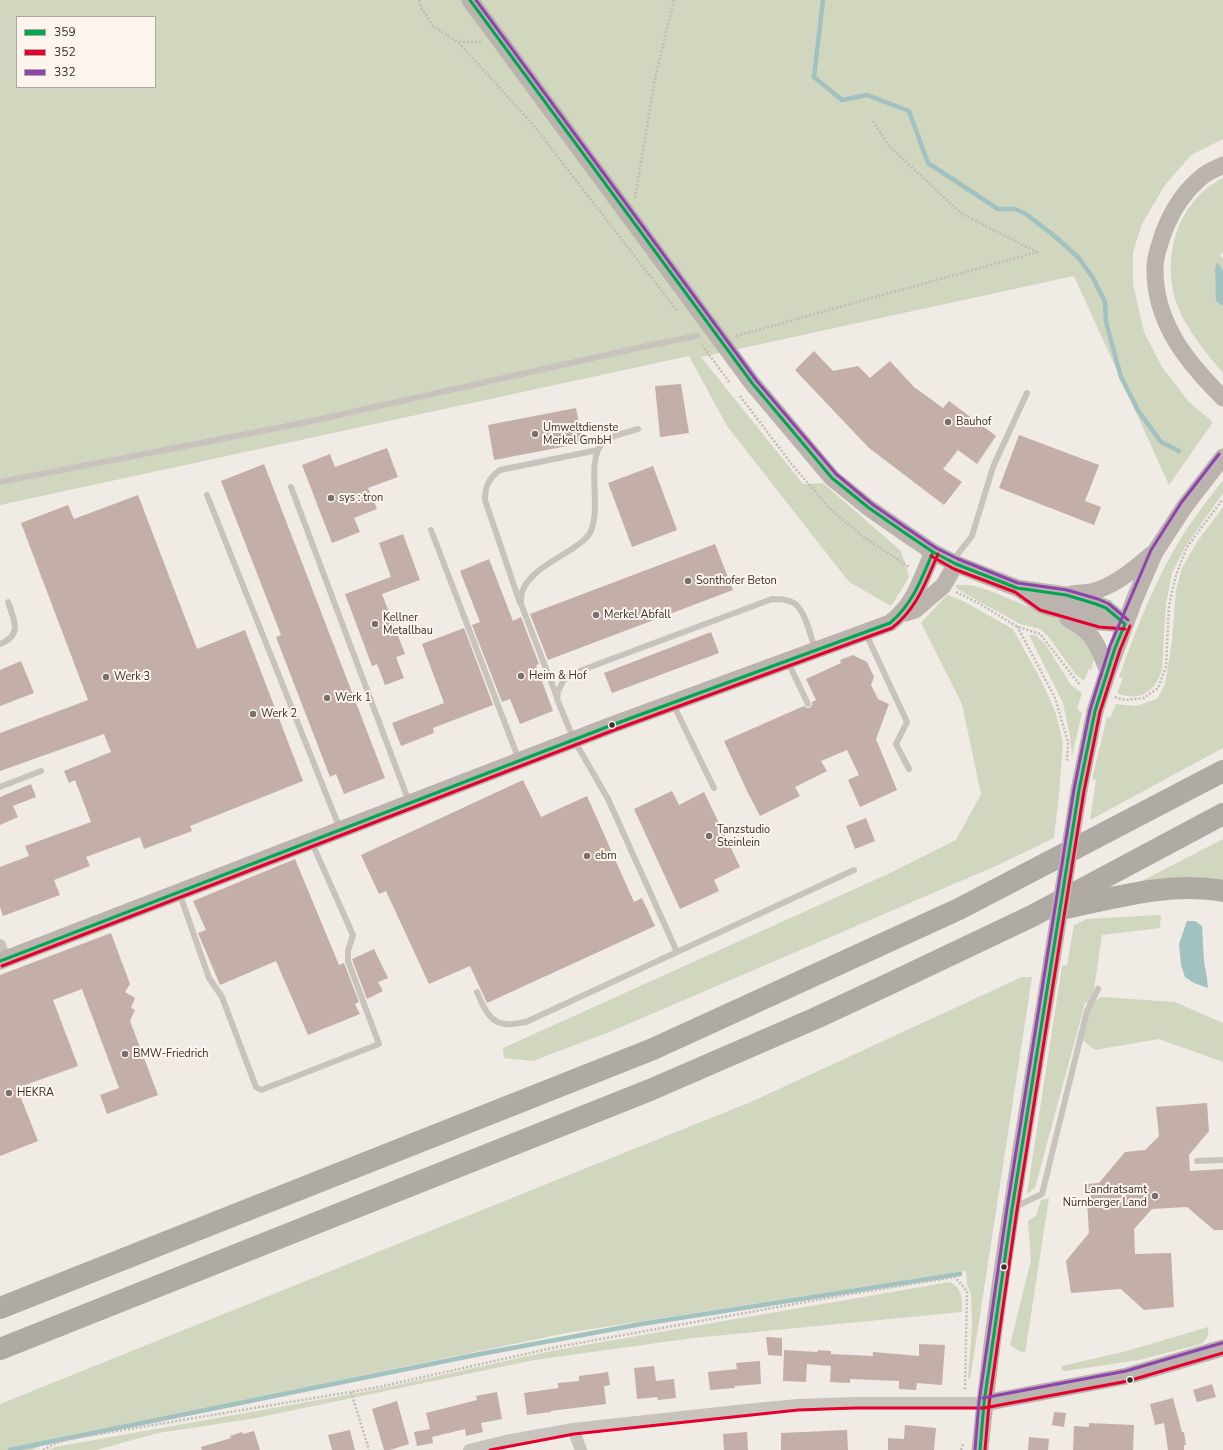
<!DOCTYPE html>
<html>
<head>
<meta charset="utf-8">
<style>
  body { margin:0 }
  #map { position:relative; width:1223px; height:1450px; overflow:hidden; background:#f0ebe5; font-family:"Nunito Sans",sans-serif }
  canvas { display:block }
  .legend { position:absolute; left:16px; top:16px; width:140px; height:72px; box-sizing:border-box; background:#fbf5ee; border:1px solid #aea6a0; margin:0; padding:5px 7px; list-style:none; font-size:12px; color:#3b302b }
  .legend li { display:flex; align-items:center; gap:8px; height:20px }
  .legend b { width:20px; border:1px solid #aea6a0 }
</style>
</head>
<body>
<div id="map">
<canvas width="1223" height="1450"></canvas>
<ul class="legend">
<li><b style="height:5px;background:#00a651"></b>359</li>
<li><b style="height:5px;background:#e4002b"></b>352</li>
<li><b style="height:5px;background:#8e44ad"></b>332</li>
</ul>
</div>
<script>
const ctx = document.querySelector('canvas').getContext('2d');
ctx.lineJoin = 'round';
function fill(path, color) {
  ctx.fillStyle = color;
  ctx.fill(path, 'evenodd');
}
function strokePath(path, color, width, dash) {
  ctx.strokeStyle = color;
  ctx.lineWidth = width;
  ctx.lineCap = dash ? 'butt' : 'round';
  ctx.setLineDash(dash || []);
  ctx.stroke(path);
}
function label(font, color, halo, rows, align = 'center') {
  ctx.font = font + ' "Nunito Sans",sans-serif';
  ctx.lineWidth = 4;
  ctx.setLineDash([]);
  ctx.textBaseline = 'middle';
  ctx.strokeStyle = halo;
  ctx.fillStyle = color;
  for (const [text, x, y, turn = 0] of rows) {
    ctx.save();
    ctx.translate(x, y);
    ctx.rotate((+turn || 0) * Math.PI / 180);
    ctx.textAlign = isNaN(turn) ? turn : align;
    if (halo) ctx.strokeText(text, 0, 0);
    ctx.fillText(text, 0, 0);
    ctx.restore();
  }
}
fill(new Path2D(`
  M0 0H1223V139L1191 155 1165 185 1142 224 1133 252V284L1144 332 1162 367 1189 402 1213 422 1169 485 1074 276 701 357 803 484 823 483 901 551 909 576 904 586 891 606 849 582 727 426 689 356 0 505ZM17 17H155V87H17Z
  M1223 178V251L1220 256 1223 259V270L1217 263C1212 277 1217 292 1222 306H1223V373C1207 354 1187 330 1178 307 1160 260 1176 202 1223 178Z
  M1223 480V493L1185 547 1172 573 1166 604 1162 669C1156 691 1140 703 1117 693L1123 678 1119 677C1135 632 1152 588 1175 548 1189 524 1206 502 1223 480Z
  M1223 507V748L1090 820 1096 780 1092 779 1107 717 1110 718 1116 704 1136 706 1157 699 1165 684 1172 641 1176 590 1182 568 1197 542Z
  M956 585H971L988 590 1063 621 1091 648 1094 659 1091 670 1089 669 1084 681 1076 675 1048 636 1040 629 1020 624 957 589Z
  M947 595 963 601 1013 629 1042 682 1055 711 1063 742 1059 795 1054 838 998 865 612 1031 533 1061 504 1058 503 1048 890 873 956 840 981 794 962 704 921 623Z
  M1029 635H1035L1046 645 1071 685 1082 693 1077 709 1082 713 1072 756 1070 736 1063 703Z
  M1223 839V883L1140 882Z
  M1161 915 1160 928 1102 935 1092 1003 1101 997 1175 1002 1223 1023V1062L1159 1039 1095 1050 1081 1039 1092 1003H1085L1035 1188 1027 1194 1062 966 1067 965 1074 925 1087 919Z
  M1022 977H1032L970 1380 968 1377 972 1325 971 1294 967 1284 966 1271 566 1333 53 1440 32 1450H0V1404L753 1101Z
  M1049 1198 1025 1353 1019 1351 1010 1345 1031 1260 1028 1221 1036 1216 1041 1200Z
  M950 1282C963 1289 962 1299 962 1312L693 1338 534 1360 256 1418 158 1433 96 1450H49L55 1447 374 1390 556 1350Z
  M1208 1327C1209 1335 1208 1339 1201 1344L1139 1360 1065 1371 1062 1370V1366L1127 1351Z`), '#d1d6bf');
fill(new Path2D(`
  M1217 262 1223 270V306L1216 301 1215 269Z
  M1187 921H1195L1202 926 1204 962 1207 978 1208 988 1194 983 1185 977 1181 965 1179 944Z`), '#a1c2c1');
strokePath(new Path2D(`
  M823 0 814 77 842 100 867 95 909 111 928 163 998 209H1015L1026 214 1048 231
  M1051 233 1078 257 1093 278 1105 302 1106 322 1121 377 1139 412 1161 442 1179 451
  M10 1450 475 1355 641 1324 960 1274`), '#a1c2c1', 4.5);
fill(new Path2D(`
  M814 351 833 371 858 366 870 378 890 361 914 387 943 408 949 401 996 436 977 464 958 450 943 469 962 482 944 505 869 448 795 370Z
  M681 384 689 433 660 437 655 386Z
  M576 408 583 443 494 460 488 425Z
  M1019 435 1099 465 1085 501 1101 507 1094 525 999 488Z
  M387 448 398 477 368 488 377 509 354 518 360 532 332 543 302 465 330 454 335 467Z
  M264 464 385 778 344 794 336 774 330 777 276 637 281 635 221 481Z
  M653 466 677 530 632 547 608 483Z
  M138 495 197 649 245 630 303 781 190 826 192 831 144 849 140 837 86 857 90 866 54 880 60 895 3 916 0 907V867L29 856 25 846 91 822 75 780 69 783 64 771 111 752 104 734 0 771V733L88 700 21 523 68 505 74 519Z
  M403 534 420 580 382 594 405 654 396 657 404 678 385 685 377 664 372 666 345 594 391 577 379 543Z
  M715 544 733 590 548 660 530 614Z
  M489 559 513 621 521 617 539 664 536 665 553 711 520 724 510 699 502 702 472 625 480 622 460 571Z
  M464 628 493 705 433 728 434 733 401 746 392 723 444 703 422 644Z
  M711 632 719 653 612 693 604 673Z
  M853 655 867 662 874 677 871 685 878 699 889 704 876 739 897 790 860 807 848 780 859 775 847 750 821 761 827 771 795 787 800 796 760 816 748 793 724 741 804 706 807 708H810L812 705V702L816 700 806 679 841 663 840 660Z
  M21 661 34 693 0 706V670Z
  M523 780 541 817 587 796 634 902 642 898 655 926 487 1003 470 966 429 984 386 891 379 894 361 855Z
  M31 784 36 797 13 806 18 817 0 825V797Z
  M672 791 679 805 704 792 740 867 714 880 719 891 680 909 634 809Z
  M866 818 875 841 855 849 846 826Z
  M295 859 339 965 344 963 359 1002 355 1004 360 1014 308 1035 276 961 220 985 198 933 206 930 193 901Z
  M111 933 130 984 125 992 135 998 131 1008 135 1010 130 1021 158 1095 107 1114 100 1095 119 1088 82 989 53 1000 78 1066 17 1088 38 1141 0 1156V975Z
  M374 949 388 978 378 982 383 991 367 999 352 959Z
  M1207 1103 1209 1131 1189 1155 1190 1171 1223 1169V1230H1214L1187 1207 1152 1209 1134 1229 1135 1254 1171 1253 1174 1307 1144 1310 1121 1289 1071 1293 1066 1261 1089 1233 1086 1184 1099 1183 1125 1152 1145 1150 1159 1136 1156 1107Z
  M766 1337 782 1338V1356L768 1355Z
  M919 1344 945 1345 942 1385 917 1383 916 1390 899 1389V1381L850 1379V1383L830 1382 831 1366 807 1364 806 1382 783 1381 784 1350 817 1352 818 1350 831 1351V1354L873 1356V1352L919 1356Z
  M760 1361 761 1384 735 1386V1388L710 1390 708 1372 737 1369 736 1363Z
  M654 1366 656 1381 674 1379 676 1398 658 1400 657 1397 637 1399 634 1368Z
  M608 1372 610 1385 604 1386 606 1404 551 1411V1412L527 1415 524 1393 558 1388V1383L579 1381V1376Z
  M1212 1384 1216 1397 1197 1402 1193 1390Z
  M497 1392 502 1419 481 1423 483 1432 466 1436 465 1429 432 1437 433 1443 417 1446 414 1432 430 1429 426 1413 477 1400 476 1396Z
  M1173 1398 1182 1432H1184L1186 1445H1184V1450H1168L1164 1423 1155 1425 1150 1404Z
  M397 1401 409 1444 390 1450H384L372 1409Z
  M1054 1412 1066 1413 1064 1427 1052 1425Z
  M1089 1423 1134 1425 1133 1450H1073L1074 1426 1089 1427Z
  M905 1425 936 1428 934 1450H888V1438L904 1439Z
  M350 1430 355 1450H332L328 1435Z
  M847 1430 848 1450H781V1433Z
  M254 1431 260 1450H202L201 1447 231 1438 230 1436 242 1432 243 1434Z
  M747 1432 748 1450H724L723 1434Z
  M1029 1437 1049 1439 1048 1450H1028Z`), '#c3afa7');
strokePath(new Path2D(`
  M419 0 422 9 433 26 458 42 534 126 678 312
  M459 42H482
  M635 198 656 74 674 0
  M736 336 1037 252 962 214 889 146 873 121
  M702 345 730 383
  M740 396 793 466 833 512 865 538 909 567
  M956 592 980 604 1016 626 1040 634 1080 685
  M1017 626 1055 698 1068 742 1067 762
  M1115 697 1125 700 1144 698 1158 688 1166 667 1169 605 1176 575 1187 547 1223 499
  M351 1392 369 1450
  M43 1450 54 1444 69 1439 374 1388 557 1347 844 1295 955 1277 967 1291 965 1391
  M961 1450 963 1444`), '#c2bbb6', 2.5, [2, 2]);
strokePath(new Path2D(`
  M0 482 303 423 642 347 697 336
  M291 487 409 802
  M207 495 340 829
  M431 530 519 760
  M953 560 972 536 993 467 1027 393
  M520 603 485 500C485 486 489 478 500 470L598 450
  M866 634 907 722 896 744 909 769
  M0 644C23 635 14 620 8 602
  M788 662 808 704
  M557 697 521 604C521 600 521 596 522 592 529 572 555 560 572 549 579 544 586 540 590 533 603 507 584 461 604 441 608 437 631 431 638 429
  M673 704 714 788
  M0 787 41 771
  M179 892 209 978 222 997 256 1087 261 1090 274 1085 379 1044 348 961V951L353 935 312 843
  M677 952 608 799 574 740 557 699 558 691 566 676 772 599C780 599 787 599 794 603 805 610 811 637 815 649
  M477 992C483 1006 489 1023 506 1024 512 1025 519 1023 526 1022L854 870
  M1197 1161 1223 1160
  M1013 1208 1042 1194 1087 1011 1098 989`), '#c9c3be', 6);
strokePath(new Path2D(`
  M0 945 5 959
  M573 1429 581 1450
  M469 1450 506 1441 573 1429 755 1409 798 1405 854 1403H984`), '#c9c3be', 12);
strokePath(new Path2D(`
  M470 0 752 383 832 478 869 508 902 531 933 552 956 564 1017 588 1066 595 1096 604 1106 608 1125 624
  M1223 165C1217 168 1210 171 1204 175 1185 190 1171 212 1163 234 1160 244 1155 256 1155 267 1154 322 1186 361 1223 398
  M1021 590 1042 605 1100 622 1125 624
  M1072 594C1078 593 1085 593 1091 592 1115 586 1134 569 1152 554
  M905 613 915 610 943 586 956 564
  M1068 619C1095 633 1097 645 1108 671
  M1108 671 1135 598 1155 552 1185 506 1223 457
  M1079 790 1095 711
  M0 961 612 725 890 623C916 603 920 580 933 552
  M984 1403 1127 1376 1223 1348
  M980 1450C996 1286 1026 1122 1052 959`), '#bab3ae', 17);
strokePath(new Path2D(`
  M1056 910C1111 899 1167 881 1223 891
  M0 1308 653 1049 959 909 1223 771
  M0 1349 650 1090 816 1018 889 984 1032 916 1223 814`), '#afaaa4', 22);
strokePath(new Path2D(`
  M1095 711 1108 671
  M1052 959 1079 790`), '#bab3ae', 17);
strokePath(new Path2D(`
  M470 0 752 383 832 478 869 508 902 531 933 552 956 564 1017 588 1066 595 1096 604 1106 608 1125 624 1115 648 1095 711 1079 790 1012 1209 984 1403 980 1450
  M0 961 612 725 890 623C913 603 921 580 933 552`), '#00a651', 3);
strokePath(new Path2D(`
  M931 556 954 569 1015 592 1040 610 1099 627 1125 629
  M2 966 614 730 892 628C917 609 926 581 938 554
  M490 1450 574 1434 798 1410 854 1408H984L1128 1381 1223 1353
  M985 1450 989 1404 1017 1210 1084 791 1100 712 1120 650 1130 626`), '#e4002b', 3);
strokePath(new Path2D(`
  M476 0 756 380 836 474 872 504 905 527 936 548 958 559 1018 583 1067 590 1098 599 1109 604 1128 620
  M983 1398 1126 1371 1222 1343
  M975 1450 979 1402 1007 1208 1074 789 1090 710 1110 646 1151 550 1181 503 1219 454`), '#8e44ad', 3);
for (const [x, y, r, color] of [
  [948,422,4,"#7a716c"],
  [535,434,4,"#7a716c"],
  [331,498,4,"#7a716c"],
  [688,581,4,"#7a716c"],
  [596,615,4,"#7a716c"],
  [375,624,4,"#7a716c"],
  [521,676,4,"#7a716c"],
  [106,677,4,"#7a716c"],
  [327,698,4,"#7a716c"],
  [253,714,4,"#7a716c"],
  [612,725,3.5,"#3b302b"],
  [709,836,4,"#7a716c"],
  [587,856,4,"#7a716c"],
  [125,1054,4,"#7a716c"],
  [9,1093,4,"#7a716c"],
  [1155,1196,4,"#7a716c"],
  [1004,1267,3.5,"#3b302b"],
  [1130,1380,3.5,"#3b302b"]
]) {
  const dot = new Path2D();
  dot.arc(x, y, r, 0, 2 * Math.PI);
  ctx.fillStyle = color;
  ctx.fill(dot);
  strokePath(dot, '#fbf5ee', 1.5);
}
label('11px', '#3b302b', '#fbf5ee', [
  ["Bauhof",956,422],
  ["Umweltdienste",543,428],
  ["Merkel GmbH",543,441],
  ["sys : tron",339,498],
  ["Sonthofer Beton",696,581],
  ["Merkel Abfall",604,615],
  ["Kellner",383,618],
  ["Metallbau",383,631],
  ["Heim & Hof",529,676],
  ["Werk 3",114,677],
  ["Werk 1",335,698],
  ["Werk 2",261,714],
  ["Tanzstudio",717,830],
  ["Steinlein",717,843],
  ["ebm",595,856],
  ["BMW-Friedrich",133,1054],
  ["HEKRA",17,1093],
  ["Landratsamt",1147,1190,"right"],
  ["Nürnberger Land",1147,1203,"right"]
], 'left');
</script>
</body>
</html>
